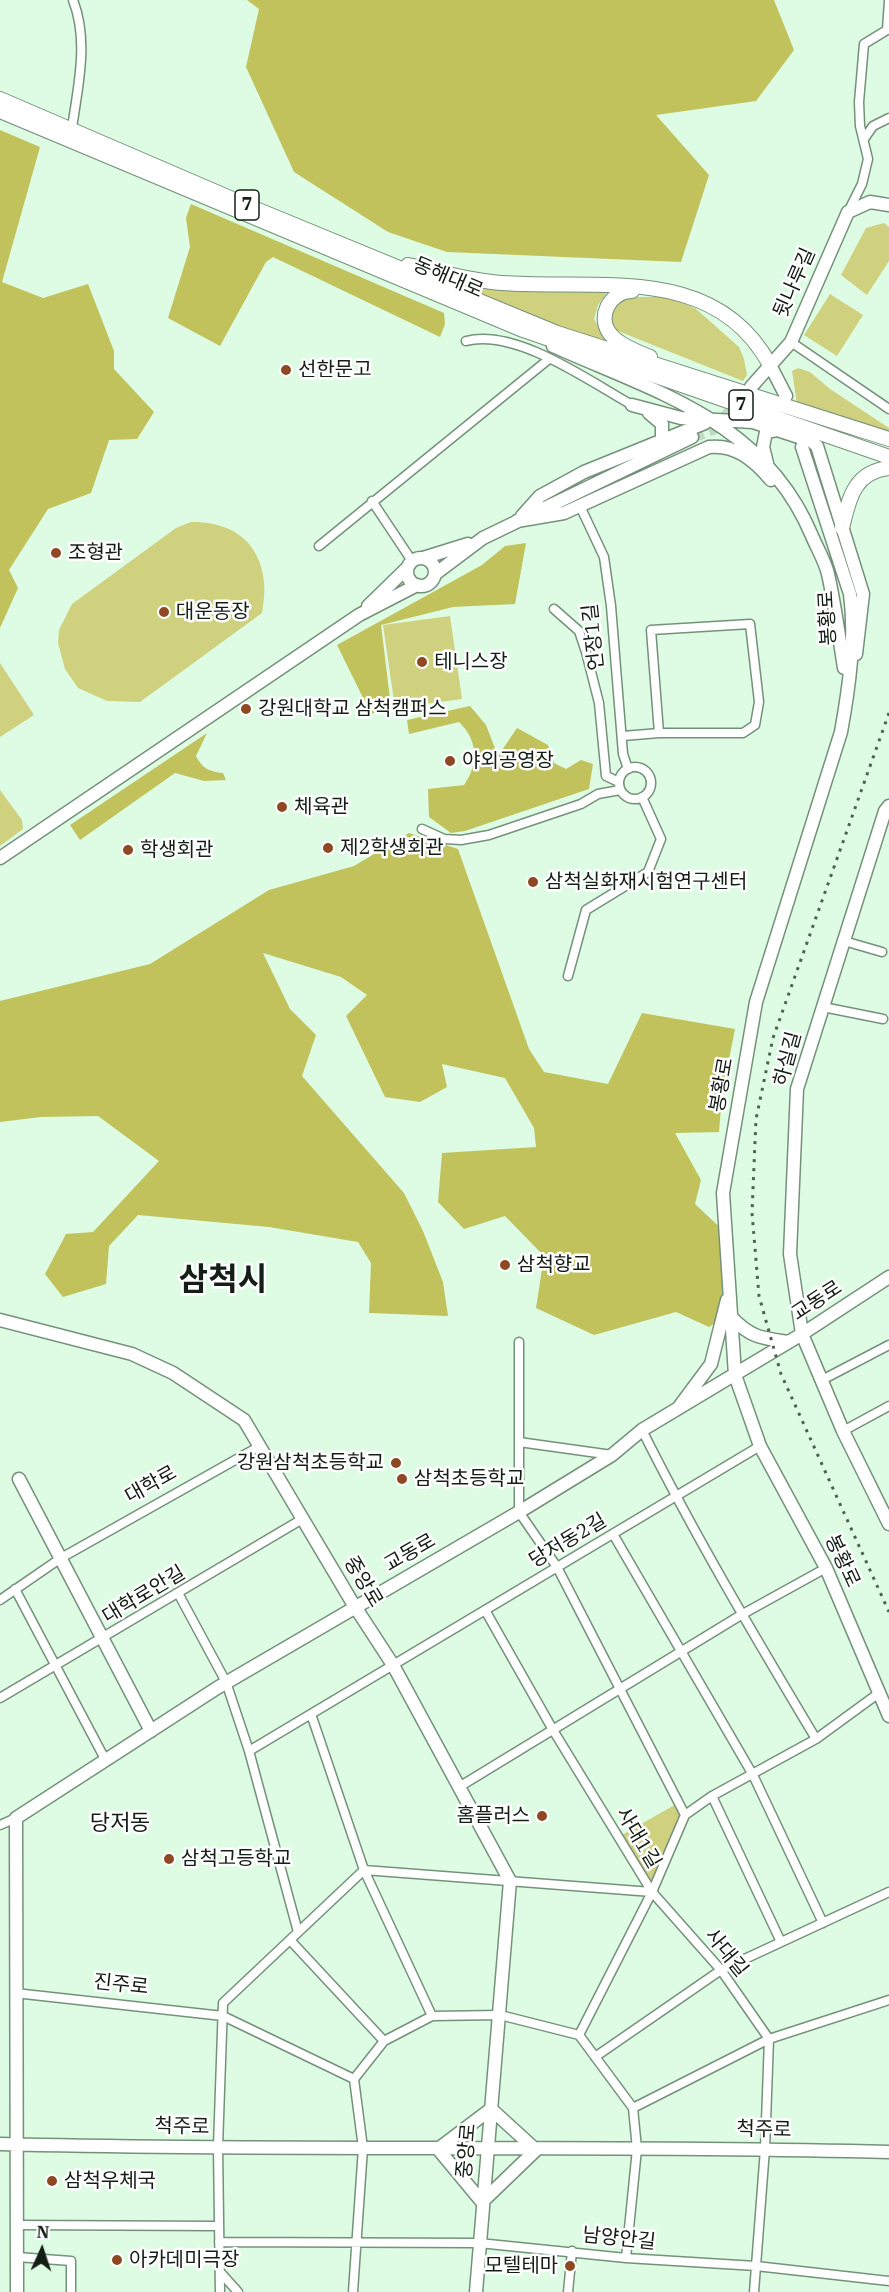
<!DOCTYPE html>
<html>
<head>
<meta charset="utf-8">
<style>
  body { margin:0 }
  #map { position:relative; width:889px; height:2292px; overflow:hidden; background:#ddfce3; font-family:"IBM Plex Serif",serif }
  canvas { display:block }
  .north { position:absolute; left:12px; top:2220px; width:60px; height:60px; -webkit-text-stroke:4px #fff; paint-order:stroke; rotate:3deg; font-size:16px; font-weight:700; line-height:24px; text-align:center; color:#131e15 }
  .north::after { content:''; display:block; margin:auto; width:21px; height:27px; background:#131e15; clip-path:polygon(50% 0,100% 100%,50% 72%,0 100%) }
</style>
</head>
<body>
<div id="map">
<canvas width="889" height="2292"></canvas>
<div class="north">N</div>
</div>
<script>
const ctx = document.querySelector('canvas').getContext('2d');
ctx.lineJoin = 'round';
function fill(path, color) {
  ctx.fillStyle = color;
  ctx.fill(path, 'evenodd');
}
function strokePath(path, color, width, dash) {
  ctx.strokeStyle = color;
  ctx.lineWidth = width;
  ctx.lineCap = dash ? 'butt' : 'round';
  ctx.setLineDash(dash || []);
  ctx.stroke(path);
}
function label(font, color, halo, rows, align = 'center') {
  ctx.font = font + ' "IBM Plex Serif","Noto Sans KR",serif';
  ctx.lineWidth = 5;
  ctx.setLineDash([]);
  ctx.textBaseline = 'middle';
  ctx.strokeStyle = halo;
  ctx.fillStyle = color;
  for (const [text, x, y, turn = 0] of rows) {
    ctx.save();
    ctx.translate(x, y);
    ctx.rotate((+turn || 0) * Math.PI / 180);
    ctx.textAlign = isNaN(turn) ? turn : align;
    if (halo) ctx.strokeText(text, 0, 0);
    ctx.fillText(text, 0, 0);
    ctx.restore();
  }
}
fill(new Path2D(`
  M884 223 889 227V261L867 295 841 275 866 228Z
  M439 275 505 290 608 291 598 305 594 319 606 339 598 344 437 278Z
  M830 294 863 315 837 356 804 335Z
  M622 297H668L695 308 739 347 744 359 747 375 743 381 618 331 610 325 611 304Z
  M798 368 810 372 830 389 889 428V435L797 404 792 371Z
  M191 522C247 521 273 560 262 613L140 702 107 701 78 688 65 669 58 643 59 630 72 604 176 528Z
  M450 616 462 699 395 708 383 625Z
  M0 663 34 715 0 737Z
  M0 790 22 820 23 829 0 846Z
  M678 1803 687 1820 651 1887 620 1836Z`), '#cfd17f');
fill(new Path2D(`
  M247 0H774L794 50 756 101 656 115 709 175 681 262 447 252 388 232 294 172 246 67 259 9Z
  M0 130 40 147 2 282 43 298 88 284 114 351V369L154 412 137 439 109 440 91 493 48 509 9 570 18 588 0 628Z
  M191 204 444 313 445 324 440 337 273 257 266 262 220 346 168 318 190 247 186 218Z
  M526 543 515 604 453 607 381 625 391 707 371 714 337 645 482 565 505 546Z
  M470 706 486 725 498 756 517 728 548 745 554 763 566 769 581 760 593 764 589 789 465 831 451 833 429 817 428 789 464 785C479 764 478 740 459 722L409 734 407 720Z
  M207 733 196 756C202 768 209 772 223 773L226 780 204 781 175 773 80 840 70 825Z
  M409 833 458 849 529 1049 544 1072 608 1084 642 1013 735 1029 722 1095 719 1132 675 1133 701 1180 695 1204 728 1235 724 1317 709 1327 676 1312 594 1335 536 1308 544 1256 505 1216 464 1229 438 1202 442 1153 536 1147 534 1128 505 1078 442 1064 447 1087 420 1102 385 1097 346 1016 367 995 341 977 263 953 290 1009 316 1035 302 1076 404 1193 423 1231 443 1282 448 1316 369 1313 371 1263 358 1242 269 1227 138 1215 109 1246 106 1284 63 1297 45 1274 66 1234 93 1232 159 1161 98 1116 41 1117 0 1122V1001L150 964 269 890 354 866Z`), '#c1c25c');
strokePath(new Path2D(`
  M692 437 716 428 741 398`), '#bfdbc4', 12, [12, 6]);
const street = new Path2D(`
  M72 128C78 86 89 41 73 0
  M864 139 873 126 889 118
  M848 212 862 184 868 159 860 126 859 102 864 44 887 30 889 1
  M466 341C516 328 589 381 632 405
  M791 342 889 409
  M372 501 412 561
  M580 506 604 557 611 606 623 754 628 769
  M319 546 549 359
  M554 609 579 631 586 652 599 703 606 776 619 782
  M623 736 659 733H743L755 725 759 702 750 624 651 630 659 733
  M619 783a16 16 0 1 1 32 0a16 16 0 1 1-32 0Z
  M422 829 444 839 461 840 489 835 581 804 598 794 620 790
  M844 941 882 952
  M568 976 586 910 648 872 661 839 642 797
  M823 1007 883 1019
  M519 1342V1512L557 1567 685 1815
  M820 1381 889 1345
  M642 1430C695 1536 755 1637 816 1739
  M843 1431 889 1406
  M519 1442 612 1455
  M613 1534 753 1775 823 1923
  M15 1589 106 1761
  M178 1593 226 1682 249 1751 298 1932
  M0 1600 61 1558 260 1446
  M485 1610 553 1730 652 1892
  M0 1698 304 1518
  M311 1714 364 1870 432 2016
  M249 1751 760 1446
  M459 1787 741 1615 826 1568
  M712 1796 781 1942
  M0 1825 16 1818
  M290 1940 384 2041
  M15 1993 223 2016 354 2079
  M579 2035 652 1892 685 1815 712 1796 816 1739 879 1693
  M579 2035 633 2108
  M595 2057 721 1970 889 1892
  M354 2079 384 2041 432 2016 500 2015 579 2035
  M633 2108 769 2039 889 2000
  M16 2225 218 2226
  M219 2242 479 2243 626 2258 756 2266 889 2281
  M17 2257 71 2261V2292
  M626 2258 637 2149 633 2108
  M220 2272 238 2292
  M220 2292 218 2147 223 2003 364 1870 652 1892 721 1970 769 2039 765 2149 754 2292
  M353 2292 363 2148 354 2079
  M568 2292 572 2251`);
const secondary = new Path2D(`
  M553 346C658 393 764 421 812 536 817 548 825 561 828 574 835 605 839 637 844 668
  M770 365 786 396
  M751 387 791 342 848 212 870 202 889 205
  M632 405 681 418 753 422 811 441 817 446 863 594 856 654
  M649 413 662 424V440
  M802 447 850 594C856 639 849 688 841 732L756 1002 723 1193 735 1375 760 1446 826 1568 889 1716
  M767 463 763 447 766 432 777 430
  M522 516 540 496 584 472 705 423
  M517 521 564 513 709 447C735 444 754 460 771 480
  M423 558 468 544
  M407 572a14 14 0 1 1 28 0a14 14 0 1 1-28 0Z
  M435 574 483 538 692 437
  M368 606 408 567
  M889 806 885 811 797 1089 790 1254 802 1334 843 1431 889 1524
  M0 858 359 615 417 585
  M731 1317C751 1338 762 1338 789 1342
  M0 1320 132 1354 173 1373 244 1420 352 1602 393 1665 510 1881 476 2292
  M679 1407 711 1364 727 1300
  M19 1479 151 1731
  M491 2109 536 2150 482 2202 438 2149Z
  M0 2144C296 2152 593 2144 889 2152
  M17 2292 16 1818 217 1688 519 1512 612 1455 642 1430 802 1334 889 1277`);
const primary = new Path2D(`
  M0 99 251 207 557 333 889 439
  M0 111 523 330 889 457
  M408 265C438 271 471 281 502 283 599 290 715 263 770 365
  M632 291C610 291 595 318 612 336 621 346 638 352 650 357
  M842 528C849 500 853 472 889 468`);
strokePath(street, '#75917b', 11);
strokePath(secondary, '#75917b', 15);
strokePath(primary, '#75917b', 16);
strokePath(street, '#fff', 8);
strokePath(secondary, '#fff', 12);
strokePath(primary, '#fff', 14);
strokePath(new Path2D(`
  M889 713 773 1038 756 1119 752 1213 759 1296 781 1374 889 1612`), '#506153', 3, [3, 6]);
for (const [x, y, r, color] of [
  [286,370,6,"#8e4822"],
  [56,553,6,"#8e4822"],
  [164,612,6,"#8e4822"],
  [422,662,6,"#8e4822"],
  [246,709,6,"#8e4822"],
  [450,761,6,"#8e4822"],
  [282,807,6,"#8e4822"],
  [328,848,6,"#8e4822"],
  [128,850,6,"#8e4822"],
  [533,882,6,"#8e4822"],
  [505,1265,6,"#8e4822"],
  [396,1463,6,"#8e4822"],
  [402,1479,6,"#8e4822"],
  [542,1816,6,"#8e4822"],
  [169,1859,6,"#8e4822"],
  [52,2181,6,"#8e4822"],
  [117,2260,6,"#8e4822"],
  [570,2266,6,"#8e4822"]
]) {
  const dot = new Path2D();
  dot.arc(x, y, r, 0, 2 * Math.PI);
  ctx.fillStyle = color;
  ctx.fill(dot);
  strokePath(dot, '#fff', 2);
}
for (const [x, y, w] of [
  [247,205,24],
  [741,405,24]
]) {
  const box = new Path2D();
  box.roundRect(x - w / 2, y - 15, w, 30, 4.5);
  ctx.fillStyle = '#fff';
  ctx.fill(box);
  strokePath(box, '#131e15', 1.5);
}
label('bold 18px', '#131e15', null, [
  ["7",247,205],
  ["7",741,405]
]);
label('20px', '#131e15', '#fff', [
  ["동해대로",448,278,23],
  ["뒷나루길",795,283,-66],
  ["봉황로",828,618,-93],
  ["언장1길",594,637,-96],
  ["하실길",788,1059,-75],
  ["봉황로",722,1085,-80],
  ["교동로",817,1301,-33],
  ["대학로",151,1485,-29],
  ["당저동2길",568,1541,-31],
  ["교동로",410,1553,-30],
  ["봉황로",842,1561,65],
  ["중앙로",363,1582,59],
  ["대학로안길",144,1595,-31],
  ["사대1길",638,1838,59],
  ["사대길",726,1953,51],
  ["진주로",121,1985,6],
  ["척주로",182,2127,1],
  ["척주로",764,2130,1],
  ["중앙로",467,2151,-85],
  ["남양안길",619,2239,6]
]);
label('20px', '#131e15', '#fff', [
  ["선한문고",298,370],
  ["조형관",68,553],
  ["대운동장",176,612],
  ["테니스장",434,662],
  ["강원대학교 삼척캠퍼스",258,709],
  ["야외공영장",462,761],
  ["체육관",294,807],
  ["제2학생회관",340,848],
  ["학생회관",140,850],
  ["삼척실화재시험연구센터",545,882],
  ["삼척향교",517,1265],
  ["강원삼척초등학교",384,1463,"right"],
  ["삼척초등학교",414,1479],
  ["홈플러스",530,1816,"right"],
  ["삼척고등학교",181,1859],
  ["삼척우체국",64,2181],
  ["아카데미극장",129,2260],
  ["모텔테마",558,2266,"right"]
], 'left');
label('22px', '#131e15', '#fff', [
  ["당저동",120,1824]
]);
label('bold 32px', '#131e15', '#fff', [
  ["삼척시",223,1281]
]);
</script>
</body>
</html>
